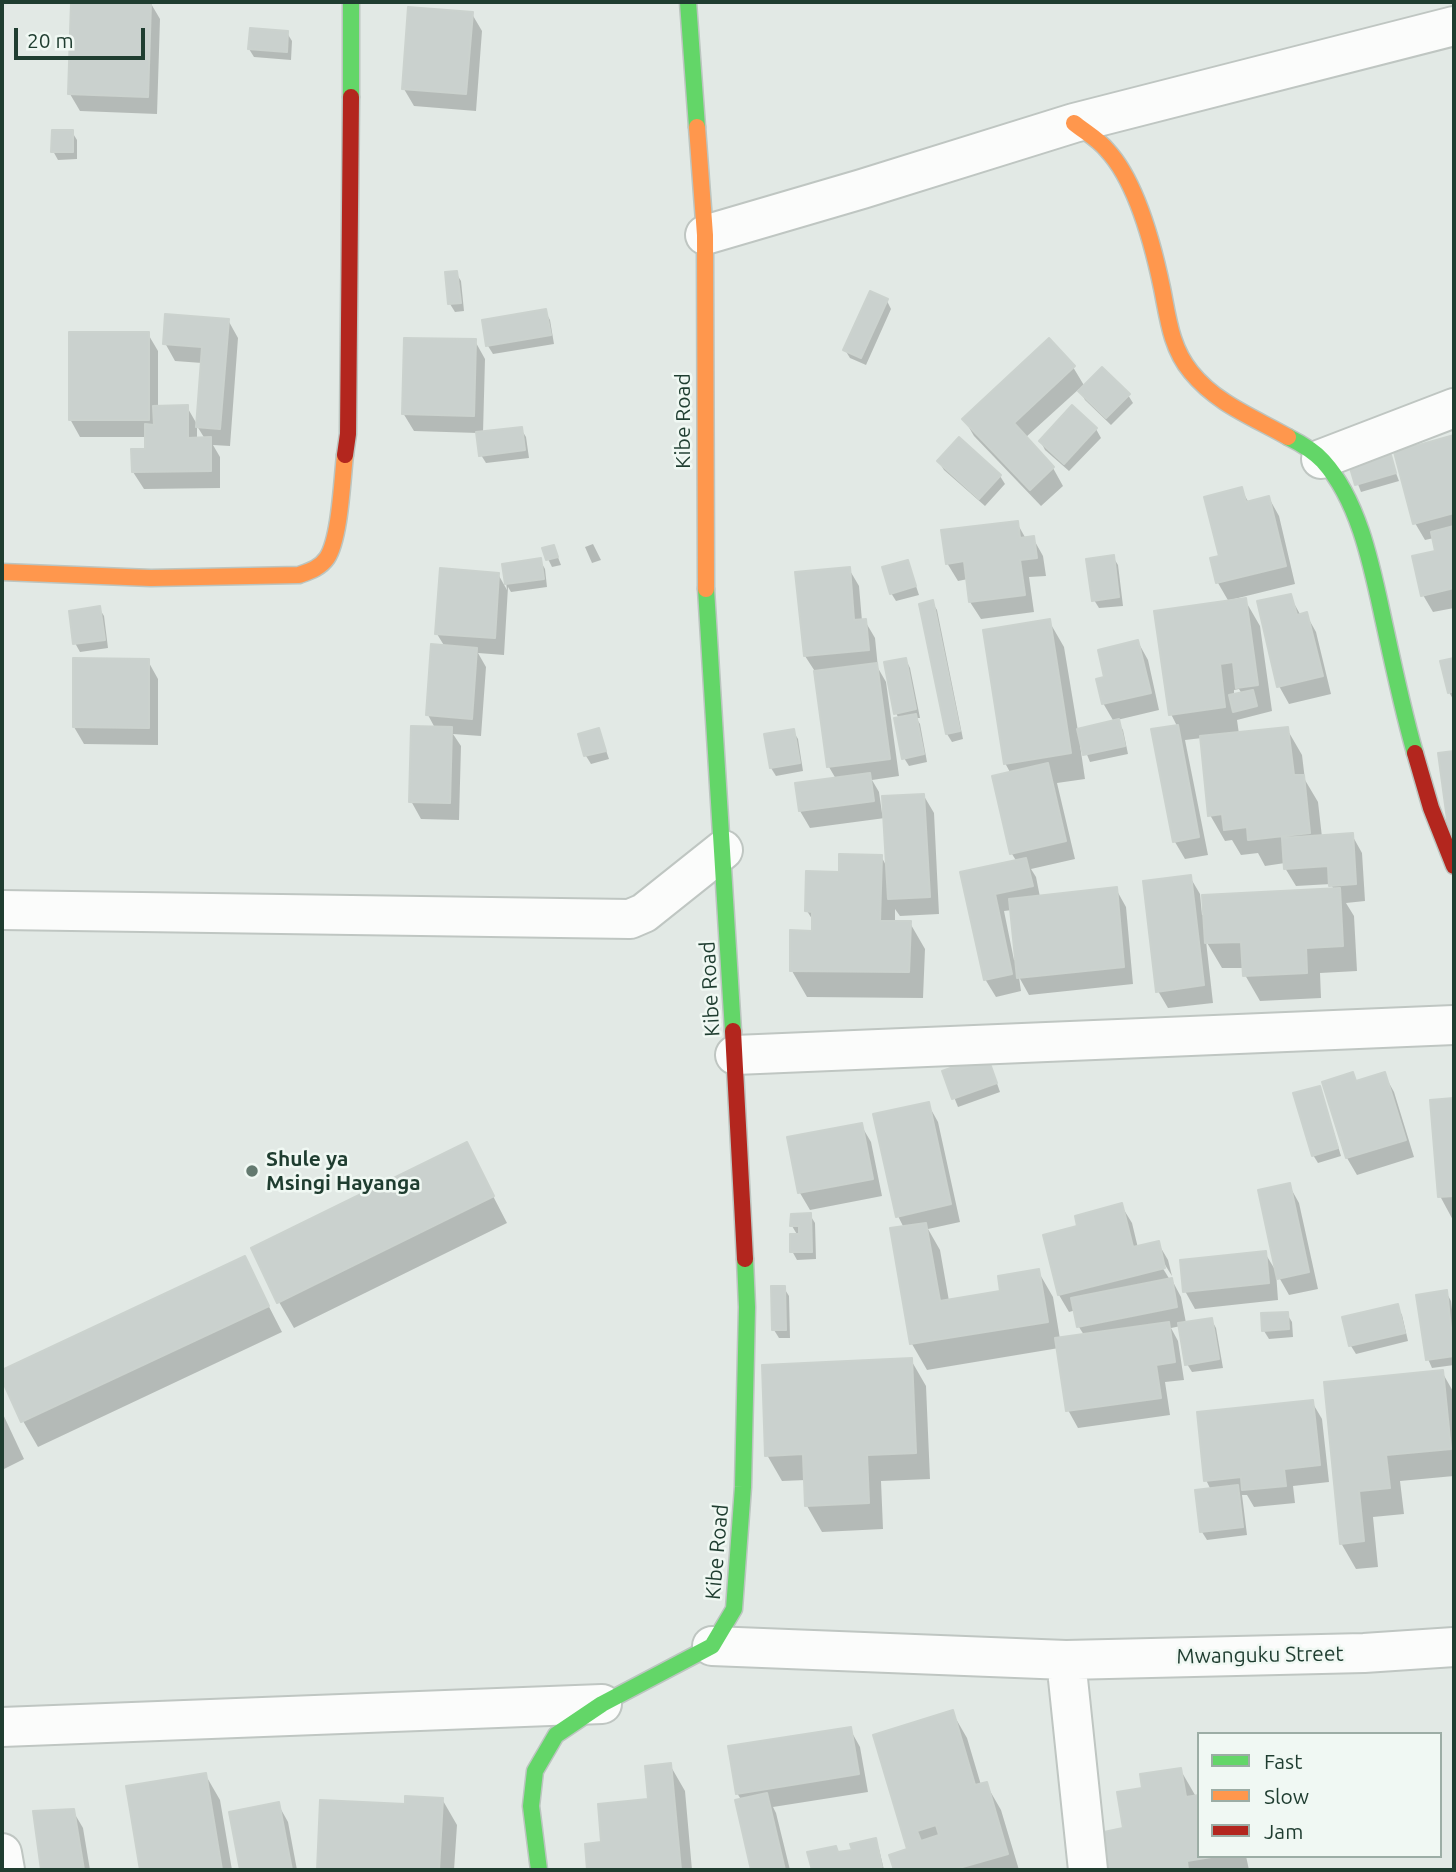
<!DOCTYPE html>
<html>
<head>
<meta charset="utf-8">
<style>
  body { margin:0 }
  #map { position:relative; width:1456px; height:1872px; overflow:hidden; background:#e2e9e5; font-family:Ubuntu,sans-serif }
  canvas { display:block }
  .frame { position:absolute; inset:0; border:4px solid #1f3d30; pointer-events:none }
  .legend { position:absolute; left:1197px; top:1732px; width:245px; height:126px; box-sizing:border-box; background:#f0f8f3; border:2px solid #9cada5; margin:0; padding:9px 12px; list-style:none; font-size:21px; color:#1f3d30 }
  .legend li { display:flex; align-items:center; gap:14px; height:35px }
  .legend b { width:35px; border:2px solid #9cada5 }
  .scale { position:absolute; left:14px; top:28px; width:131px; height:32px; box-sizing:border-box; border:4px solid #1f3d30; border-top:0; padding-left:9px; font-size:21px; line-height:24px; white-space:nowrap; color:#1f3d30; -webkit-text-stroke:5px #f0f8f3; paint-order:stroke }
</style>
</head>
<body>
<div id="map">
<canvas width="1456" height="1872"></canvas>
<div class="frame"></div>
<ul class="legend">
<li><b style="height:9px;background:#63d668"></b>Fast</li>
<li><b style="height:9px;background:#ff974d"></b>Slow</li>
<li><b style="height:9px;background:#b3261e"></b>Jam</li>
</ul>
<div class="scale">20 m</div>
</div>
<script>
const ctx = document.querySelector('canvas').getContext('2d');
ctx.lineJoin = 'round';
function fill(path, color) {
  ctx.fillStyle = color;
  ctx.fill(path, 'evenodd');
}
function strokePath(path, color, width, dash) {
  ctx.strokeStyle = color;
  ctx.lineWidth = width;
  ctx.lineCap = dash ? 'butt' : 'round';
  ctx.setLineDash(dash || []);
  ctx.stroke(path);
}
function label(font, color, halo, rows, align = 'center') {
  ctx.font = font + ' Ubuntu,sans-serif';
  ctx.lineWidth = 5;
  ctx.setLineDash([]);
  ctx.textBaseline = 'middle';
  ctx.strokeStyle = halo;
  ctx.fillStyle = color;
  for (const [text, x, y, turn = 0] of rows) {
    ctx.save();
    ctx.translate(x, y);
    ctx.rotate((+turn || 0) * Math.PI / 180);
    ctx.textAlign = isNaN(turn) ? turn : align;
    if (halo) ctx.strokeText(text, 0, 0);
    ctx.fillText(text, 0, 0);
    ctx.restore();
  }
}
fill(new Path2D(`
  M73 2H150L160 19 157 114 80 111 70 94Z
  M472 14 482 31 476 111 414 106 404 89Z
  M287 33 292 41 291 60 254 57 249 49Z
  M72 132 77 140V159L58 160 53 151Z
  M456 273 461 281 464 311 455 312 450 304Z
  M887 301 891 309 866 365 850 358 845 350Z
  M545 311 550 320 554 344 493 354 488 346 484 321Z
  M228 320 238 338 230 446 213 445 220 457V488L144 489 133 472 147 450V437H80L70 419 148 334 158 351V408L187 407 198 426 202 363 175 361 165 343ZM197 426 205 439H197Z
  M475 341 485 359 483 433 521 429 526 437 529 458 486 463 481 455 478 433 414 431 403 413Z
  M1073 367 1085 387 1128 395 1133 403 1111 425 1085 400 1079 389 1025 438 1053 468 1063 486 1041 506 974 436 964 419Z
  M1072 408 1096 429 1101 438 1069 471 1045 450 1041 442Z
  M1454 437V608L1433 612 1423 595 1437 552 1434 538 1425 540 1415 523 1396 453Z
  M1390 457 1399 481 1361 492 1352 469Z
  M939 462 1000 476 1005 484 985 506 944 470Z
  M1241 489 1249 503 1269 498 1279 516 1295 584 1230 600 1231 602 1245 600 1260 626 1272 711 1237 720 1239 734 1287 729 1302 755 1305 780 1318 802 1322 837 1352 835 1362 853 1365 901 1346 903 1354 916 1357 971 1320 973 1321 998 1260 1001 1245 975 1244 968H1222L1206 941 1213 1003 1168 1008 1158 991 1190 877 1200 894 1202 915 1334 890 1331 884 1296 886 1285 868V863L1265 866 1258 853 1241 855 1232 840 1225 841 1210 815 1202 738 1185 740 1208 855 1185 859 1175 842 1153 731 1177 726 1171 714 1229 602 1218 583 1212 559 1221 557ZM1239 689 1242 694 1234 696V690Z
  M1017 523 1026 539 1033 538 1043 556 1046 576 1029 577 1034 612 981 619 970 602 968 579 958 581 947 563Z
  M593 544 601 560 592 563 585 547Z
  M554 547 561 565 552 567 548 559Z
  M1113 557 1118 565 1123 606 1099 608 1094 600Z
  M540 560 545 569 547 587 511 592 508 587 504 655 478 653 486 667 481 736 453 734 461 746 459 820 421 819 411 801 435 728 428 715 445 647 437 634 498 574 507 590 504 565Z
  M908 562 919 595 896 601 891 593Z
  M849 569 859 586 862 621H865L875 638 878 668 886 682 899 776 872 780 879 792 882 813 924 796 934 813 939 914 900 916 895 909V923H910L925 949 923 998 807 997 792 971 813 933 814 922 807 911 841 873 881 856 888 869 885 818 810 828 800 811 836 779 829 767 816 673 805 656Z
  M1290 596 1301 616 1306 614 1316 632 1331 694 1289 704 1279 686Z
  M932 602 937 610 963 739 952 742 947 734Z
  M99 608 104 616 108 648 80 652 75 643Z
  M1049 621 1064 647 1078 731 1114 722 1103 703 1107 678 1138 642 1148 660 1159 710 1117 720 1123 730 1128 754 1090 762 1083 745H1080L1085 779 1057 783 1075 859 1031 869 1036 877 1040 897 1116 889 1126 907 1133 984 1029 995 1019 977 1021 991 996 997 985 979 962 873 1017 862 1012 854 994 777 1011 774 1005 763ZM1012 910 1017 959 1014 960 1004 911Z
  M906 660 910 668 920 718H916L920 724 927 762 909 766 904 758 899 719 896 713Z
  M1454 660V701L1449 692 1442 663Z
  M148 661 158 679V745L84 744 74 727Z
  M599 730 609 759 591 764 586 756Z
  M793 731 798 739 803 771 776 776 771 768Z
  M991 1066 1000 1092 958 1107 944 1072Z
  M1352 1074 1357 1083 1384 1074 1394 1092 1414 1157 1357 1175 1347 1158Z
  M1319 1088 1323 1096 1341 1156 1318 1163 1313 1155Z
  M1454 1100V1222L1440 1196 1432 1102Z
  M928 1104 938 1122 960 1222 928 1229 940 1250 949 1301 1002 1292 1038 1271 1053 1297 1060 1339 1084 1335 1079 1327 1076 1310 1069 1312 1059 1295 1079 1228 1121 1205 1132 1223 1138 1248 1158 1243 1168 1260 1172 1276 1162 1260 1159 1262 1170 1280H1172L1181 1297 1186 1323 1211 1319 1216 1328 1223 1368 1192 1372 1187 1364 1181 1326 1171 1328 1178 1341 1184 1380 1165 1382 1170 1415 1078 1428 1068 1410 1059 1348 927 1370 912 1344 892 1230 904 1228 898 1216Z
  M861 1125 871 1142 882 1196 810 1210 800 1193 790 1139Z
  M466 1144 507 1223 294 1328 279 1302Z
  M1289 1185 1299 1203 1318 1289 1289 1295 1276 1272 1278 1300 1195 1309 1185 1291 1265 1253 1277 1273Z
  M810 1215 815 1223 816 1259 797 1260 792 1251 798 1236 792 1226Z
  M244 1258 282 1332 38 1447 23 1421 2 1376V1372Z
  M784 1288 789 1296 790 1338H779L774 1330Z
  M1446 1292 1451 1301 1454 1327V1365L1432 1368 1428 1359Z
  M1397 1306 1402 1315 1408 1341 1356 1354 1351 1346 1344 1319Z
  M1287 1314 1292 1322 1293 1337 1269 1339 1264 1331Z
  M911 1360 926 1386 930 1479 881 1481 883 1529 822 1532 807 1506 806 1480 782 1481 767 1455Z
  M1442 1372 1454 1393V1476L1400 1481 1404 1514 1373 1517 1378 1567 1356 1569 1341 1543 1326 1383Z
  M1312 1402 1322 1419 1329 1482 1293 1486 1295 1503 1254 1507 1247 1495H1242L1247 1535 1207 1540 1202 1532 1211 1490 1206 1480Z
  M2 1412 24 1459 2 1470Z
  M952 1712 967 1738 981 1785 986 1784 1001 1810 1019 1870H896L892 1856 909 1850Z
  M850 1729 860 1747 868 1792 773 1807 776 1813 790 1870H753L737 1801H742L737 1793Z
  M670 1765 685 1791 692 1870H589L586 1846 603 1844 650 1801Z
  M1180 1769 1195 1795 1199 1856H1246L1249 1870H1107L1101 1834 1125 1829Z
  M205 1774 220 1800 232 1870H142L128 1788Z
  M442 1799 457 1825 454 1870H319L322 1802 406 1806Z
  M278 1804 288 1822 297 1870H242L231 1813Z
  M73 1811 83 1828 90 1870H43L35 1813Z
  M875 1840 879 1849 884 1870H813L809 1853 839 1854 854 1851Z`), '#0003');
const building = new Path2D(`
  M71 2H151L148 97 68 94Z
  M408 7 473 12 466 94 402 89Z
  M250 28 288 31 287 52 248 49Z
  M52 130H73V152H51Z
  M457 271 461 303 448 304 445 272Z
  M870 291 888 299 861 358 843 350Z
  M546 309 551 335 486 346 482 320Z
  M165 314 229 319 220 429 196 427 202 347 163 344Z
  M69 332H149V420H69Z
  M404 338 476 339 474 416 402 414Z
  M1049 338 1075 366 1014 423 1054 467 1030 490 962 419Z
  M1102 367 1130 394 1106 418 1078 391Z
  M188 405V438L211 437V471L132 472 131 449H145V424L154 425 153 406Z
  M1072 405 1097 428 1064 464 1039 441Z
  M522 427 525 450 479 456 476 432Z
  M1454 435V513L1413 524 1394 452Z
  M959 437 1001 475 979 499 937 461Z
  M1391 455 1396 473 1355 485 1350 468Z
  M1242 487 1246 502 1269 496 1286 566 1216 583 1210 558 1219 556 1204 497Z
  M1018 521 1020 538 1034 536 1037 558 1020 560 1025 595 969 602 964 561 946 564 941 530Z
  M1454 526V588L1421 596 1412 556 1435 551 1431 532Z
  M554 545 558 557 546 560 542 548Z
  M1114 555 1119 597 1092 601 1086 559Z
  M541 558 544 579 505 584 502 564Z
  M908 560 916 586 890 594 882 567Z
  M850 567 854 620 866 619 869 650 804 656 795 572Z
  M440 568 499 573 495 638 435 634Z
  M1291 594 1297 615 1307 612 1323 676 1277 687 1257 601Z
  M1246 598 1258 685 1236 688 1233 662 1220 664 1225 707 1169 715 1154 611Z
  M933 600 960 731 946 734 919 604Z
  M100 606 105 640 73 644 69 611Z
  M1050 619 1071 753 1004 764 983 630Z
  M1138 640 1151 693 1102 704 1096 679 1104 677 1098 650Z
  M431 644 477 648 472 719 426 715Z
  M73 658 149 659V728L73 727Z
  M906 658 916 709 894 714 884 662Z
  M1454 658V691L1448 693 1440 661Z
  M877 663 890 759 827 767 814 671Z
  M1253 690 1257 706 1233 712 1229 695Z
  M916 714 924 754 902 759 894 718Z
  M1119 719 1125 746 1083 755 1077 729Z
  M1178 725 1199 837 1173 842 1151 729Z
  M411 726 452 727 450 803 409 802Z
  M1288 727 1294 775H1304L1310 833 1248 840 1247 827 1224 830 1222 814 1208 816 1200 736Z
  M599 728 606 751 584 756 578 734Z
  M794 729 800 763 770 768 764 734Z
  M1454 751V833L1449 834 1438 753Z
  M1048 763 1066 841 1010 854 992 776Z
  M870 773 874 801 799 811 795 783Z
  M924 794 930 897 888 899 882 796Z
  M1353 833 1356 884 1329 886 1328 866 1284 869 1282 838Z
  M839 854 882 855 880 921H911L909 972 790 971V930L812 931V912L805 911 806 871 839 872Z
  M1026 858 1033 886 995 894 1012 974 984 980 960 872Z
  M1191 875 1204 985 1156 992 1143 881Z
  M1117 887 1124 967 1017 978 1009 899Z
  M1340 888 1343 946 1306 948 1307 973 1243 976 1241 942 1205 943 1202 895Z
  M987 1055 997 1083 952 1099 942 1071Z
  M1353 1072 1356 1081 1385 1072 1406 1140 1346 1158 1322 1082Z
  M1320 1086 1338 1148 1312 1156 1293 1093Z
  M1454 1098V1196L1438 1197 1430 1100Z
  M929 1102 951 1204 896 1217 873 1114Z
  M862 1123 873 1179 798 1193 787 1137Z
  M467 1142 494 1196 277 1303 251 1248Z
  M1290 1183 1309 1272 1277 1279 1258 1190Z
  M1122 1203 1133 1247 1159 1241 1165 1268 1058 1295 1043 1235 1077 1226 1075 1216Z
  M811 1213 812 1252H790V1234H799V1226H790L791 1214Z
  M926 1223 940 1301 1000 1291 998 1276 1039 1269 1048 1322 910 1344 890 1228Z
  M1266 1251 1269 1283 1183 1292 1180 1260Z
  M245 1256 269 1306 21 1422 2 1380V1370Z
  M1172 1278 1177 1307 1077 1327 1071 1298Z
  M771 1286H785L786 1330H772Z
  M1447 1290 1454 1356 1426 1360 1416 1295Z
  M1398 1304 1405 1333 1349 1346 1342 1317Z
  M1288 1312 1289 1329 1262 1331 1261 1313Z
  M1212 1318 1219 1359 1185 1365 1178 1323Z
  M1169 1322 1175 1362 1156 1365 1161 1398 1066 1411 1055 1338Z
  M912 1358 916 1453 867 1455 869 1503 805 1506 803 1454 765 1456 762 1365Z
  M1443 1370 1451 1449 1386 1455 1390 1488 1359 1491 1364 1541 1340 1544 1324 1382Z
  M1313 1400 1320 1465 1284 1469 1286 1486 1242 1490 1241 1477 1204 1481 1197 1412Z
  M1238 1485 1243 1527 1200 1532 1195 1490Z
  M953 1710 975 1785 987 1782 1008 1854 952 1870H894L889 1855 907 1849 873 1735Z
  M851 1727 859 1774 736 1794 728 1746Z
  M671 1763 681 1870H587L585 1844 601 1842 598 1804 648 1799 645 1766Z
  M1181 1768 1186 1797 1199 1795V1856H1217L1187 1861 1188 1870H1105L1099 1833 1123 1828 1117 1792 1142 1788 1140 1774Z
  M206 1773 222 1870H140L126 1786Z
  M767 1793 785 1870H751L735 1800Z
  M405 1796 443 1798 439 1870H317L320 1800 405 1804Z
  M279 1802 292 1870H240L229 1812Z
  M74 1809 84 1870H41L33 1811Z
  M936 1825 939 1835 921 1841 917 1831Z
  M876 1838 882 1867 867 1870H812L807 1852 836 1846 838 1852 852 1850 850 1844Z`);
fill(building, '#cad1ce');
strokePath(building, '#cbd2ce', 2);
const street = new Path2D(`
  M705 235 862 189 1074 123 1454 26
  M1321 459 1454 408
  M2 910 630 919 644 913 723 850
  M735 1055 1454 1025
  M712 1646 1066 1660 1364 1653 1454 1647
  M1066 1660 1088 1870
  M2 1727 602 1704
  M2 1853 5 1870`);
const fast = new Path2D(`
  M351 2V97
  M688 2 697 127
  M1288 437C1300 443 1314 451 1323 461 1361 503 1373 573 1385 627 1394 669 1403 711 1415 753
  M706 589 733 1031
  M539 1870 531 1806 535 1771 556 1735 602 1704 712 1646 734 1609 743 1487 747 1307 745 1259`);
const slow = new Path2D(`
  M1074 123C1085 132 1098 139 1107 150 1137 182 1153 245 1162 288 1168 318 1171 348 1191 372 1217 404 1253 417 1288 437
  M697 127 705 235 706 589
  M2 572 151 578 299 575C310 571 320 568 327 558 340 538 342 481 345 455`);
const jam = new Path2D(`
  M345 455 348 434 351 97
  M1415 753 1431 808 1454 866
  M733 1031 745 1259`);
strokePath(street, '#bfc6c2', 42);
strokePath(fast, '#bcc5c0', 19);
strokePath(slow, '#bcc5c0', 19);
strokePath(jam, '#bcc5c0', 19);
strokePath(street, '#fbfcfb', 38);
strokePath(fast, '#63d668', 16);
strokePath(slow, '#ff974d', 16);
strokePath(jam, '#b3261e', 16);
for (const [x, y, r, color] of [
  [252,1171,7,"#63796f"]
]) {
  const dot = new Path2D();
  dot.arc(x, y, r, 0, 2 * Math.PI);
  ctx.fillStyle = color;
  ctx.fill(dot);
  strokePath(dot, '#f0f8f3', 2.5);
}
label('21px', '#1f3d30', '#f0f8f3', [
  ["Kibe Road",683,421,-90],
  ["Kibe Road",710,989,-93],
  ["Kibe Road",717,1552,-85],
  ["Mwanguku Street",1260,1655,-1]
]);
label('bold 21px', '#1f3d30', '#f0f8f3', [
  ["Shule ya",266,1159],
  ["Msingi Hayanga",266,1183]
], 'left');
</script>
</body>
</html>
